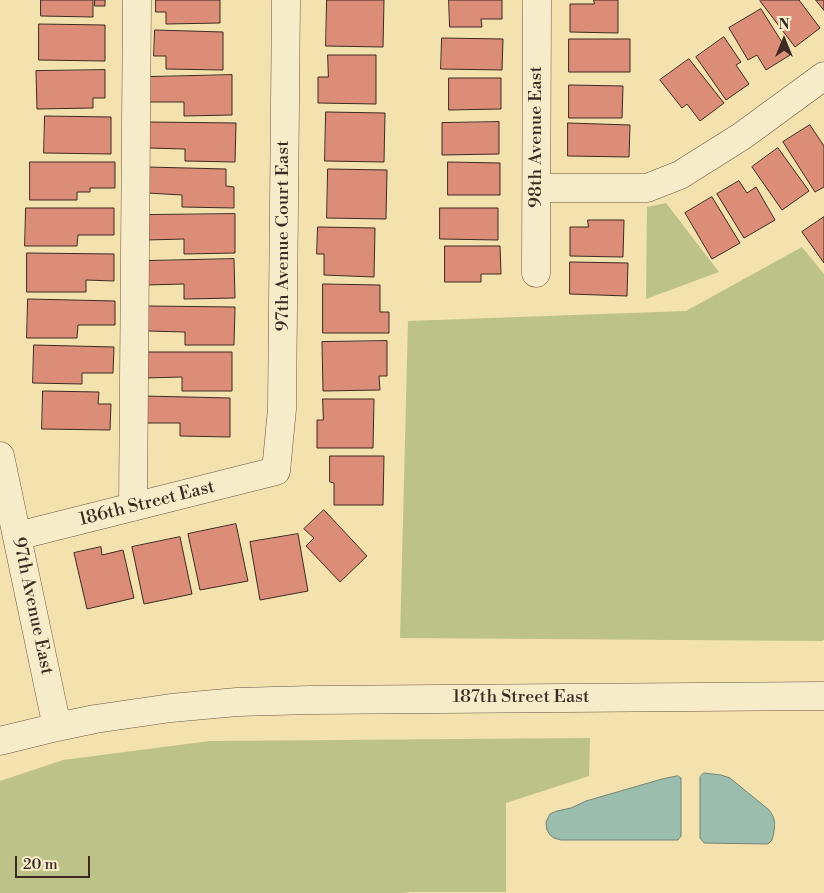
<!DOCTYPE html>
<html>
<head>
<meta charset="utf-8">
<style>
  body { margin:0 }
  #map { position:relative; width:824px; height:893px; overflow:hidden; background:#f3e1ae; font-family:"Libre Bodoni",serif }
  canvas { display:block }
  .north { position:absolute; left:759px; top:15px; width:50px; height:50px; -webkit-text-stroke:4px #f7ecca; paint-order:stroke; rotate:0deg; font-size:14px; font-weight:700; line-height:20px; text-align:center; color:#3c2b22 }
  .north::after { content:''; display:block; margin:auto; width:18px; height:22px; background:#3c2b22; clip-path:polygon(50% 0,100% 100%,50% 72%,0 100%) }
  .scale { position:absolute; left:15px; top:856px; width:75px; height:22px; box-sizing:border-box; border:2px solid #3c2b22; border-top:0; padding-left:6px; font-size:15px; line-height:18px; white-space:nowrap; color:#3c2b22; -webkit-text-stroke:4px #f7ecca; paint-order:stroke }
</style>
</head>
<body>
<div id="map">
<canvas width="824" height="893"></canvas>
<div class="north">N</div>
<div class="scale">20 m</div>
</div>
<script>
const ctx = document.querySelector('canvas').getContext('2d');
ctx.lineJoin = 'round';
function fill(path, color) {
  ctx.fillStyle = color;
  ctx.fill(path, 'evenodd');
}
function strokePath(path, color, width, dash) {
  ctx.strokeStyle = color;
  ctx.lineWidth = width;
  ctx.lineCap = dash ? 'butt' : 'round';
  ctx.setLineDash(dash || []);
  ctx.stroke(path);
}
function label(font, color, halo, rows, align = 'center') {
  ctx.font = font + ' "Libre Bodoni",serif';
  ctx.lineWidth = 4;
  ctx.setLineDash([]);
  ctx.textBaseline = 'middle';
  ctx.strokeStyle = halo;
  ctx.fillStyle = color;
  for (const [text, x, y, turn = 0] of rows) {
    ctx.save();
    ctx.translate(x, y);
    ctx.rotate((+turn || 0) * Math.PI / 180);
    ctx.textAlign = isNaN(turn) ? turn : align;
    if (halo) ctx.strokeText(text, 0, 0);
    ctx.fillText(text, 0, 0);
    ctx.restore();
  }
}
fill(new Path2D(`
  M666 203 719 272 646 299 647 207Z
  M802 247 824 274V639L823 641 400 638 408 321 686 311Z
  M590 738 589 776 506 803V892H410L402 893H0V781L63 760 210 741Z`), '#bdc289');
const water = new Path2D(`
  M704 773 721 775 730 778 769 810C777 819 775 829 772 840L768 844 704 843 700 838V777Z
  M678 776 681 778V836L678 840H561L554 838 550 835 547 830 546 822 550 814 557 811 571 808 586 801 662 779Z`);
fill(water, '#9bbdad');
strokePath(water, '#758375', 1);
const building = new Path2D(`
  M41 0H93V17L41 16Z
  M95 0H105V6H95Z
  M156 0H220V23L166 24V12H156Z
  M327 0H384L383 47 326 46Z
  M449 0H502V19H481L482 27H450Z
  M594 0H618V33L570 32V4H594Z
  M761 0H799L820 28 795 47 760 1Z
  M816 0H824V10Z
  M761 9 790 55 766 70 757 55 748 60 729 28Z
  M39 24 105 25V61L39 60Z
  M155 30 223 32V70L166 69V56H154Z
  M724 37 741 62 736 65 749 84 726 100 696 57Z
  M442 38 503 39 502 70 441 69Z
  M569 39H630V72H569Z
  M328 55H376V104L318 103V77H328Z
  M689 59 724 103 700 121 687 104 682 108 660 80Z
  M105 70V98H93V108L37 109 36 71Z
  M232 75V115L184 116V102H149L148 77Z
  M449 78H501V109L449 110Z
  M569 85 623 86 622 118H569Z
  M326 112 385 113 384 162 325 161Z
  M45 116 111 117V154L44 153Z
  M148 122 236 123 235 162 185 161V149L148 148Z
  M499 122V154L442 155V123Z
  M568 123 630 125 629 157 568 156Z
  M810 125 824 146V187L815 192 783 142Z
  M778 148 809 191 782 210 752 167Z
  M30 162H115V188H90V192H77V200H30Z
  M448 162 500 163V195H448Z
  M147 167 226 169V186L234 187V208L182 207V195L147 193Z
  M328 169 387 170 386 219 327 218Z
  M739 181 747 193 756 187 775 220 744 238 717 194Z
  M712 197 740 243 712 259 685 213Z
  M26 208H114V235H78L77 246H25Z
  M440 208H498V240L440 239Z
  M235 214V253L184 254V239L146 240V215Z
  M824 217V263L802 232Z
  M588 220H624L623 257 570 256V227H588Z
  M318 227 375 228 374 277 324 275V254H317Z
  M445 246H500L501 274H481V282H445Z
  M27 253 114 254V281L86 280V292H27Z
  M234 259 235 298 184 299V284L146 285V261Z
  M570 262 628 263 627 296 570 294Z
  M323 284 380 285V312H389V333H323Z
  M28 299 115 301V325H78L77 338H27Z
  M148 306 235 307 234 345H185V332L148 331Z
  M387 341V376H379L380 390 323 391 322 342Z
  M34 345 114 347 113 373H82V384L33 383Z
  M145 352H232V391H182V377L145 378Z
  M43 391 99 392 98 404H111L110 430 42 429Z
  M144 396 230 398V437L180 436V423H144Z
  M323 399H374L373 448H317V420H323Z
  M330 456H384L383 505H334V483L330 482Z
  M324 510 367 556 340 582 306 546 314 538 304 529Z
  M236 524 248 581 200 590 188 534Z
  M298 534 308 591 260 600 250 542Z
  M180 537 192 594 144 604 132 547Z
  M101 547 102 555 123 550 134 598 87 609 74 553Z`);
fill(building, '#db8d77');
strokePath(building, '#3c2b22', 1);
const minor = new Path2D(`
  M537 188H647L680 175 742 136 824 76
  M536 273 537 0
  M0 456 57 727
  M133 507 137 0
  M17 536 276 471 282 409 286 0
  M0 741 57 727 95 719 171 708 237 702 311 700 824 696`);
strokePath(minor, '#6a5845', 29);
strokePath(minor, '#f7ecca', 28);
label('18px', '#3c2b22', '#f7ecca', [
  ["98th Avenue East",537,137,-90],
  ["97th Avenue Court East",284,236,-90],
  ["186th Street East",147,504,-14],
  ["97th Avenue East",32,606,78],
  ["187th Street East",521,698]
]);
</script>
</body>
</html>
